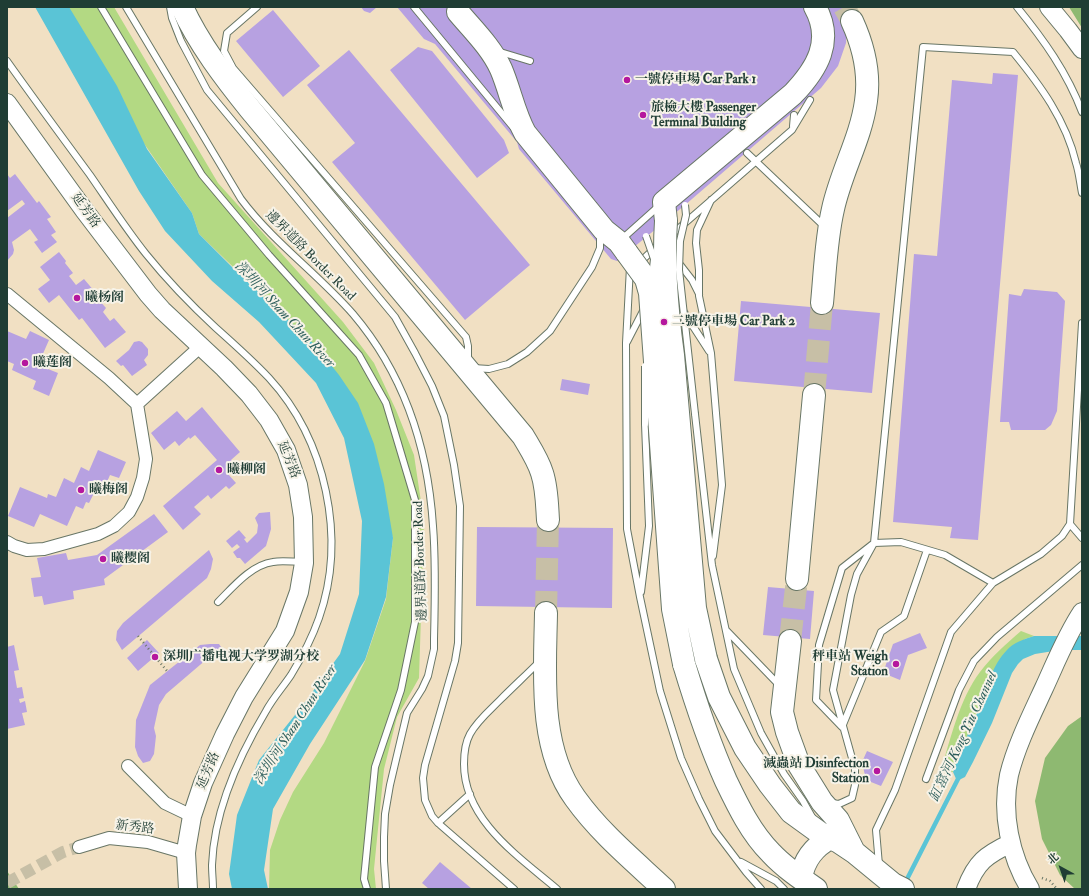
<!DOCTYPE html>
<html>
<head>
<meta charset="utf-8">
<style>
  body { margin:0 }
  #map { position:relative; width:1089px; height:896px; overflow:hidden; background:#f1e0c3; font-family:"IM FELL Double Pica","Noto Serif SC",serif }
  canvas { display:block }
  .frame { position:absolute; inset:0; border:8px solid #1f3d34; pointer-events:none }
  .north { position:absolute; left:1041px; top:848px; width:40px; height:40px; -webkit-text-stroke:3px #f7f3e8; paint-order:stroke; rotate:320deg; font-size:11px; font-weight:700; line-height:16px; text-align:center; color:#1f3d34 }
  .north::after { content:''; display:block; margin:auto; width:14px; height:18px; background:#1f3d34; clip-path:polygon(50% 0,100% 100%,50% 72%,0 100%) }
</style>
</head>
<body>
<div id="map">
<canvas width="1089" height="896"></canvas>
<div class="frame"></div>
<div class="north">北</div>
</div>
<script>
const ctx = document.querySelector('canvas').getContext('2d');
ctx.lineJoin = 'round';
function fill(path, color) {
  ctx.fillStyle = color;
  ctx.fill(path, 'evenodd');
}
function strokePath(path, color, width, dash) {
  ctx.strokeStyle = color;
  ctx.lineWidth = width;
  ctx.lineCap = dash ? 'butt' : 'round';
  ctx.setLineDash(dash || []);
  ctx.stroke(path);
}
function label(font, color, halo, rows, align = 'center') {
  ctx.font = font + ' "IM FELL Double Pica","Noto Serif SC",serif';
  ctx.lineWidth = 4;
  ctx.setLineDash([]);
  ctx.textBaseline = 'middle';
  ctx.strokeStyle = halo;
  ctx.fillStyle = color;
  for (const [text, x, y, turn = 0] of rows) {
    ctx.save();
    ctx.translate(x, y);
    ctx.rotate((+turn || 0) * Math.PI / 180);
    ctx.textAlign = isNaN(turn) ? turn : align;
    if (halo) ctx.strokeText(text, 0, 0);
    ctx.fillText(text, 0, 0);
    ctx.restore();
  }
}
fill(new Path2D(`
  M67 7H114L218 183 343 322 374 363 396 410 414 455 424 522 419 678 397 717 384 769 374 869 376 889H269L270 850 280 820 293 792 324 743 365 661 386 599 393 538 318 349 199 234 192 213 143 142Z
  M1021 631 1034 636 1025 639 997 665 989 681 953 772 941 771C950 740 960 698 980 672 992 656 1006 644 1021 631Z`), '#b3d983');
fill(new Path2D(`
  M1069 7H1082V28Z
  M1082 716V889H1075L1060 875 1042 839 1035 801 1045 758 1068 726Z
  M7 871 19 889H7Z`), '#8eb971');
fill(new Path2D(`
  M35 7H69L117 86 147 149 192 213 199 234 238 273 315 345 339 375 358 403 374 444 384 484 393 538 386 597 365 660 310 744 273 809 264 870 268 889H232L229 874 237 815 259 760 303 705 340 654 359 594 362 521 344 438 316 383 259 322 212 281 165 231 139 191Z
  M1034 636H1082V650H1060L1035 654 1023 659 1018 664 1012 673 992 723 973 762 965 777 957 781 953 772C960 750 971 728 980 706 987 688 992 665 1007 650 1013 643 1024 639 1034 636Z`), '#5ac4d6');
strokePath(new Path2D(`
  M905 883 959 777`), '#5ac4d6', 4.5);
fill(new Path2D(`
  M361 7H377L370 13 364 11Z
  M397 7H844L847 17 846 43 838 66 821 88 685 205 617 261 611 259 519 149 517 142 435 44 424 39Z
  M273 10 320 66 283 97 236 41Z
  M418 47 432 51 504 140 509 153 477 178 390 70Z
  M349 50 530 265 465 320 332 162 355 143 307 85Z
  M993 73 1018 75 978 540 950 538 952 527 893 522 914 254 937 256 952 80 992 84Z
  M7 174 10 178 15 174 37 203 39 201 51 217 47 219 56 232 51 235 57 242 42 253 34 242 38 240 30 229 12 242 14 250 13 254 7 261V218L25 204 22 200 7 211Z
  M59 252 66 261 65 263 73 273 69 276 76 285 84 279 95 292 90 295 96 303 99 300 106 308 103 312 110 321 114 318 126 332 105 348 82 318 79 320 59 295 49 303 38 289 50 280 40 267Z
  M1024 289 1057 292 1065 301 1057 411 1051 425 1045 430H1011L1009 422H1000L1009 294 1021 296Z
  M741 301 880 313 872 393 734 381Z
  M7 331 26 339 30 331 49 340 38 365 58 373 49 396 33 389 36 381 12 370 14 364 7 361Z
  M139 341 142 342 148 349V355L144 360 147 365 132 376 123 365 121 366 116 361 129 350 134 342Z
  M562 379 590 384 588 395 560 390Z
  M202 407 240 452 231 460 236 467 228 474 236 483 229 489 226 486 211 499 208 495 194 507 201 514 183 530 163 506 217 460 195 435 190 439 189 437 179 446 175 441 164 450 151 433 177 411 186 421Z
  M98 450 126 462 119 478 110 475 101 496 94 493 89 503 86 502 83 509 76 506 67 526 40 514 34 527 8 516 20 487 47 498 48 494 56 497 64 478 74 483 81 467 89 471Z
  M270 512 271 529 266 546 245 564 240 558H237L233 552 240 547 237 544 232 548 226 541 239 530 246 538 244 539 247 543 257 533 258 525 255 518 259 513Z
  M154 514 168 532 104 579 105 585 73 591 74 599 44 605 42 596 34 597 31 578 41 577 37 558 66 553 68 560 97 555Z
  M477 527 613 528 612 608 476 606Z
  M209 550 213 559 211 569 207 578 122 650 116 640 117 631 123 623Z
  M768 587 814 591 810 639 763 635Z
  M920 633 927 648 908 655 900 680 883 673 893 644Z
  M147 640 159 653 138 671 127 658Z
  M210 644H219L221 647 166 694 159 705 154 728 156 736 154 754 150 761 143 763 138 756 135 747 136 720 150 685 200 645Z
  M14 645 19 670 14 671 17 688 22 687 24 698 19 699 20 703 25 701 27 712 22 713 25 725 7 729V647Z
  M867 751 893 762 881 786 866 780 862 762Z
  M440 862 472 889H429L422 883Z`), '#b7a1e1');
strokePath(new Path2D(`
  M7 883 63 852 79 847`), '#c7bfa6', 12, [12, 6]);
strokePath(new Path2D(`
  M844 7 852 21
  M814 395 822 303
  M546 613 548 520
  M790 641 797 579`), '#c7bfa6', 22, [22, 11]);
const lane = new Path2D(`
  M101 7 202 175 269 255 359 355 386 403 415 500V622L401 690 375 767 364 879 367 889
  M126 7 241 199C273 242 318 274 353 314 404 374 428 449 433 526 436 563 435 601 434 639V649L428 676 422 689 407 713 390 785 385 814 384 837V861L386 889
  M170 7 172 18 181 41 207 90 395 317 415 353 432 386 444 416 454 465 460 506 458 643 455 661 425 765 423 778 425 800 432 816 438 823 514 889
  M257 7 227 33 224 51 233 68 466 337 468 346V360
  M414 7 513 127
  M1017 7C1043 39 1067 72 1082 112
  M497 51 530 61
  M7 61C34 99 62 137 90 175 108 201 126 229 146 254 167 280 191 305 216 328 234 344 252 360 269 378 326 440 347 538 319 618 312 638 302 657 291 675 283 687 273 698 266 711 239 756 214 811 212 865 212 873 213 881 213 889
  M793 126 794 115
  M747 153 825 227
  M711 200 697 230 696 243 699 270V296L711 353 722 485 713 556
  M670 236 792 130 810 100
  M622 239 660 205
  M678 262 692 280 699 294
  M638 264 655 248
  M630 267 626 343 627 529 640 597 660 691 681 758 699 799 715 831 746 872 761 889
  M671 304 678 303 709 351
  M627 342 644 309
  M473 368 489 369 508 364 527 352 550 331 592 267 600 248V233
  M695 414 712 565 734 669 761 733 784 774 803 801 812 817
  M1070 524 1082 538
  M927 550 904 616 881 632 842 727 816 700 819 645 842 568 874 543 923 47 1013 52C1040 85 1066 120 1076 163 1079 172 1080 183 1082 193
  M641 592 649 526 645 424
  M218 602C233 587 251 565 273 562 282 560 293 562 302 562
  M726 630 780 686
  M539 662C526 675 513 687 500 700 489 711 477 721 470 734 465 743 464 754 464 764 464 820 518 856 557 889
  M926 779 959 690 974 661 997 637 1082 565
  M832 803 839 804 852 798 855 785V769L833 690 851 595 857 574 874 543 901 542 945 555 993 583
  M438 823 470 794
  M741 862 776 881 784 889
  M879 865 876 830 895 790 951 632 993 583 1041 554 1062 536 1070 524 1082 323`);
const street = new Path2D(`
  M7 294 109 378 137 404 146 459 143 478 137 497 129 512 114 526 98 534 44 549 27 550 14 546 7 542
  M137 404 201 346
  M128 766 165 803 192 816
  M79 847 109 838 148 842 186 853`);
const secondary = new Path2D(`
  M1049 7 1068 30 1082 49
  M7 103 84 210 148 294 162 310 224 368 249 394 269 420 286 450 298 485 303 517 304 563 299 592 285 631 244 697 225 734 203 783 192 816 187 845 186 853 188 889
  M966 889C976 862 986 855 1011 843
  M1030 889C1010 856 1001 813 1009 775 1016 746 1032 714 1044 688 1056 662 1066 636 1082 612`);
const highway = new Path2D(`
  M182 7C199 44 225 78 250 109L523 436C530 448 538 460 542 473 547 488 547 505 548 520
  M458 12C473 30 491 47 501 69 510 90 514 113 525 133L604 230 619 242 627 253
  M666 221 664 202 793 94C817 69 834 41 815 7
  M822 303C825 272 826 239 833 209 841 172 861 138 866 101 870 74 863 45 852 21
  M797 579 814 395
  M546 613C545 673 538 747 575 798 600 833 633 860 664 889
  M790 641 782 712 787 732 799 765 822 802 838 820 854 852
  M706 659 719 697 745 748 770 785 791 812 820 833 839 842 854 852 893 884 903 889
  M684 664C696 704 709 743 726 781 738 806 751 833 771 853 784 867 800 878 816 889
  M801 878C804 859 814 847 830 838`);
strokePath(lane, '#687666', 8);
strokePath(street, '#687666', 14);
strokePath(secondary, '#687666', 20);
strokePath(highway, '#687666', 24);
strokePath(new Path2D(`
  M138 636 167 671
  M1042 878 1050 881 1057 889`), '#687666', 2.5, [1, 3]);
strokePath(lane, '#fff', 6);
strokePath(street, '#fff', 12);
strokePath(secondary, '#fff', 18);
strokePath(highway, '#fff', 22);
const laneBridge = new Path2D(`
  M685 205 686 215 680 241 679 270 695 414
  M646 236 654 259 652 277
  M645 424V366`);
const highwayBridge = new Path2D(`
  M666 221C663 266 667 311 673 355L695 608 706 659
  M627 253 646 279 650 293 673 609 684 664`);
strokePath(laneBridge, '#687666', 8, []);
strokePath(highwayBridge, '#687666', 24, []);
strokePath(laneBridge, '#fff', 6);
strokePath(highwayBridge, '#fff', 22);
for (const [x, y, r, color] of [
  [627,80,4,"#b5179e"],
  [643,115,4,"#b5179e"],
  [77,298,4,"#b5179e"],
  [664,322,4,"#b5179e"],
  [25,363,4,"#b5179e"],
  [219,470,4,"#b5179e"],
  [81,490,4,"#b5179e"],
  [103,559,4,"#b5179e"],
  [155,657,4,"#b5179e"],
  [896,664,4,"#b5179e"],
  [877,771,4,"#b5179e"]
]) {
  const dot = new Path2D();
  dot.arc(x, y, r, 0, 2 * Math.PI);
  ctx.fillStyle = color;
  ctx.fill(dot);
  strokePath(dot, '#f7f3e8', 1.5);
}
label('bold 13px', '#1f3d34', '#f7f3e8', [
  ["一號停車場 Car Park 1",635,80],
  ["旅檢大樓 Passenger",651,108],
  ["Terminal Building",651,123],
  ["曦杨阁",85,298],
  ["二號停車場 Car Park 2",672,322],
  ["曦莲阁",33,363],
  ["曦柳阁",227,470],
  ["曦梅阁",89,490],
  ["曦樱阁",111,559],
  ["深圳广播电视大学罗湖分校",163,657],
  ["秤車站 Weigh",888,657,"right"],
  ["Station",888,672,"right"],
  ["滅蟲站 Disinfection",869,764,"right"],
  ["Station",869,779,"right"]
], 'left');
label('13px', '#1f3d34', '#f7f3e8', [
  ["延芳路",85,211,54],
  ["邊界道路 Border Road",310,256,45],
  ["延芳路",288,460,68],
  ["邊界道路 Border Road",421,561,-92],
  ["延芳路",209,771,-67],
  ["新秀路",135,828,7]
]);
label('italic 14px', '#2e5f5c', '#f7f3e8', [
  ["深圳河 Sham Chun River",284,315,47],
  ["深圳河 Sham Chun River",296,725,-57],
  ["缸窰河 Kong Yiu Channel",964,737,-65]
]);
</script>
</body>
</html>
